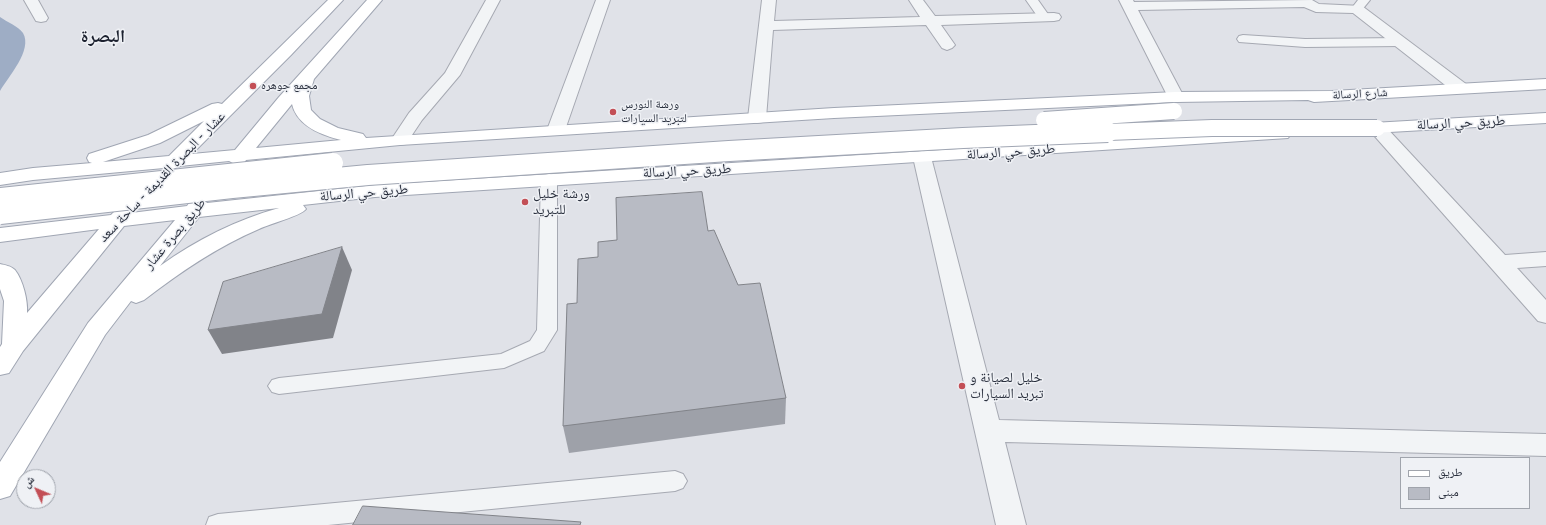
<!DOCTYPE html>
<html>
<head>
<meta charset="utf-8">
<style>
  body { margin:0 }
  #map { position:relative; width:1546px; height:525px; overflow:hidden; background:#e0e2e8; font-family:"PT Sans","Noto Naskh Arabic",sans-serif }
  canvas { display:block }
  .legend { position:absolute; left:1400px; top:457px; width:130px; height:52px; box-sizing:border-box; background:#eff1f5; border:1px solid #a0a4ac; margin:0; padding:5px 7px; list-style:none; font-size:12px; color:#2a303e }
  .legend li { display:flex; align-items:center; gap:8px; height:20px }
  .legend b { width:20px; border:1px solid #a0a4ac }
  .north { position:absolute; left:16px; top:469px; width:40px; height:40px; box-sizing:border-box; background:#eff1f5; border:1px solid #a0a4ac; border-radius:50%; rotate:314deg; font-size:11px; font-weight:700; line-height:16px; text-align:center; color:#2a303e }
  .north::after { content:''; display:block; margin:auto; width:14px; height:18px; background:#c34f56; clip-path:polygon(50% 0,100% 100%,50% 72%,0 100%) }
</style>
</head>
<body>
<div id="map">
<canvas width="1546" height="525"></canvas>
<ul class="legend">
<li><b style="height:5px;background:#fff"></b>طريق</li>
<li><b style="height:11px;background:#b8bbc4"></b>مبنى</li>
</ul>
<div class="north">ش</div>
</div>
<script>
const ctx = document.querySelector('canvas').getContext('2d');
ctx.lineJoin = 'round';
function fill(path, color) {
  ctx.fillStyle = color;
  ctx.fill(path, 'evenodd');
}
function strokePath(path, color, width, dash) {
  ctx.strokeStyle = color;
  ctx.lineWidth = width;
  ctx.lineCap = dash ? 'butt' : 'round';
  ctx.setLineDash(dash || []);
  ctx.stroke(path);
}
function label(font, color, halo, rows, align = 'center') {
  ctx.font = font + ' "PT Sans","Noto Naskh Arabic",sans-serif';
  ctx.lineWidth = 3;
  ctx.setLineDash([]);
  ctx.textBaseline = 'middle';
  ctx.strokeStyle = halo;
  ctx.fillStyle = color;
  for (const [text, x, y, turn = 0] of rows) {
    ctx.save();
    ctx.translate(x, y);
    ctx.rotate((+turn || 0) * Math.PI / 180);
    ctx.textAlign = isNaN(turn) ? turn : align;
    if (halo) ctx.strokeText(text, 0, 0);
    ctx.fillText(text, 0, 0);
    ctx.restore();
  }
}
fill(new Path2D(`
  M0 17C7 22 18 26 23 33 33 50 8 77 0 91Z`), '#9eadc5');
const lane = new Path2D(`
  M1026 0H1038L1050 17 1048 20H1040Z
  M1358 0H1370L1361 11H1353L1351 9Z
  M1243 35 1305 39 1401 38 1405 39 1407 42 1405 45 1401 46 1305 47 1239 42 1237 39 1239 36Z
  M549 174 555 176 557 179V330L544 351 504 368 279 394 272 392 268 386 272 380 279 378 501 354 530 341 537 330 541 179 543 176Z
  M675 471 683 474 687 481 683 488 675 491 328 525H206L209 517 218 514Z`);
const street = new Path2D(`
  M24 0H38L48 18 46 21 41 22 36 21Z
  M486 0H500L460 75 422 120 406 144 400 145 394 144 391 140 409 113 445 73Z
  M596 0H610L565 130 562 134 556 135 550 134 547 130Z
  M762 0H776L774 21 920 17 909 0H923L935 16 1054 13 1059 14 1061 17 1059 20 1054 21 941 25 955 45 952 48 947 50 942 48 926 25 773 30 766 118 763 122 757 123 751 122 748 118Z
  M1119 0H1133L1134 2 1312 0 1319 4 1362 6 1466 84 1468 88 1466 92 1460 93 1454 92 1353 13 1316 12 1304 7 1138 10 1184 97 1182 101 1176 102 1170 101Z
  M1377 123 1383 124 1505 255 1546 252V266L1517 268 1546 300V323L1538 321 1371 132 1368 128 1371 124Z
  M922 151 929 153 931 157 999 420 1546 434V456L1005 442 1026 525H996L913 157 915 153Z`);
const primary = new Path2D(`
  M328 0H343L291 55 192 154 235 150 279 97 367 0H382L314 79 309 96 311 110 320 119 338 128 363 134 366 138 834 108 1176 92 1332 91 1546 79V89L1314 102 1308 100 1176 102 834 118 400 145 246 160 244 163 237 165 229 161 180 166 171 170 164 168 33 180 0 185V173L33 168 92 163 89 162 87 158 89 154 148 135 212 104 218 103 222 104ZM292 104C297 126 321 135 341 140L256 148ZM204 121 169 156 103 162 160 143Z
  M1546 113V123L1355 134 1349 133 1346 129 1349 125 1355 124Z
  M1282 129 1288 130 1291 134 1288 138 375 197 303 205 306 209C301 216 269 224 259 229 217 247 180 272 144 300L136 303 131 301 105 335 10 496 0 499V462L88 323 175 220 124 226 23 351 9 373 0 375V347L2 344 4 301 0 289V264C5 265 11 266 15 270 23 280 28 301 27 313L99 229 0 242V228L111 215C116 209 121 209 129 211L131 213 187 206C192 199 197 199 205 201L207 203 375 185ZM279 208C236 220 196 240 160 266L199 217Z`);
strokePath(lane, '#a6a9b2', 2);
strokePath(street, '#a6a9b2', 2);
strokePath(primary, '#a0a6b3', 2);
fill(lane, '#f2f4f6');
fill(street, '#f2f4f6');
fill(primary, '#fff');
const primaryBridgeFar1 = new Path2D(`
  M1044 120 1174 111
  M1083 133 1212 128H1377`);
const primaryBridge = new Path2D(`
  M0 198 333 163
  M0 214 232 188 368 175 729 151 963 138 1108 132`);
strokePath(primaryBridgeFar1, '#a0a6b3', 18, []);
strokePath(primaryBridge, '#a0a6b3', 22, []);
strokePath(primaryBridgeFar1, '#fff', 16);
strokePath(primaryBridge, '#fff', 20);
fill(new Path2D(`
  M708 231 738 285 786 398 785 424 569 453 563 426 577 303 598 257Z`), '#9ea1a9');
fill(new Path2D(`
  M342 247 352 270 333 338 222 354 208 330Z`), '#818389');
const building = new Path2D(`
  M702 192 708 231 714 230 738 285 760 283 786 398 563 426 567 304 577 303 578 259 598 257V242L617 240 616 198Z
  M342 247 322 314 208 330 223 282Z
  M363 506 581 522 580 525H353Z`);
fill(building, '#b8bbc4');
strokePath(building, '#818389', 1);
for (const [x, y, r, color] of [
  [253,86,4,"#c34f56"],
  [613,112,4,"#c34f56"],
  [525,202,4,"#c34f56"],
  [962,386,4,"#c34f56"]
]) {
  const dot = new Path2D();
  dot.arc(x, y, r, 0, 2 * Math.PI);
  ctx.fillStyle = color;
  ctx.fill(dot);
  strokePath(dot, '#eff1f5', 1.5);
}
label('12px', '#2a303e', '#eff1f5', [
  ["مجمع جوهره",261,86],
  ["ورشة النورس",621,105],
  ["لتبريد السيارات",621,119]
], 'left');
label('12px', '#2a303e', '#eff1f5', [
  ["شارع الرسالة",1360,94,-3]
]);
label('14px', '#2a303e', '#eff1f5', [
  ["طريق حي الرسالة",1461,123,-3],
  ["طريق حي الرسالة",1011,152,-4],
  ["طريق حي الرسالة",687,171,-3],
  ["عشار - البصرة القديمة - ساحة سعد",162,177,-46],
  ["طريق حي الرسالة",364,193,-5],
  ["طريق بصرة عشار",175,234,-50]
]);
label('14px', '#2a303e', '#eff1f5', [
  ["ورشة خليل",533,194],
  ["للتبريد",533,210],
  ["خليل لصيانة و",970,378],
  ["تبريد السيارات",970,394]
], 'left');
label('bold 18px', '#1c212f', '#eff1f5', [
  ["البصرة",103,37]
]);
</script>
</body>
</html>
